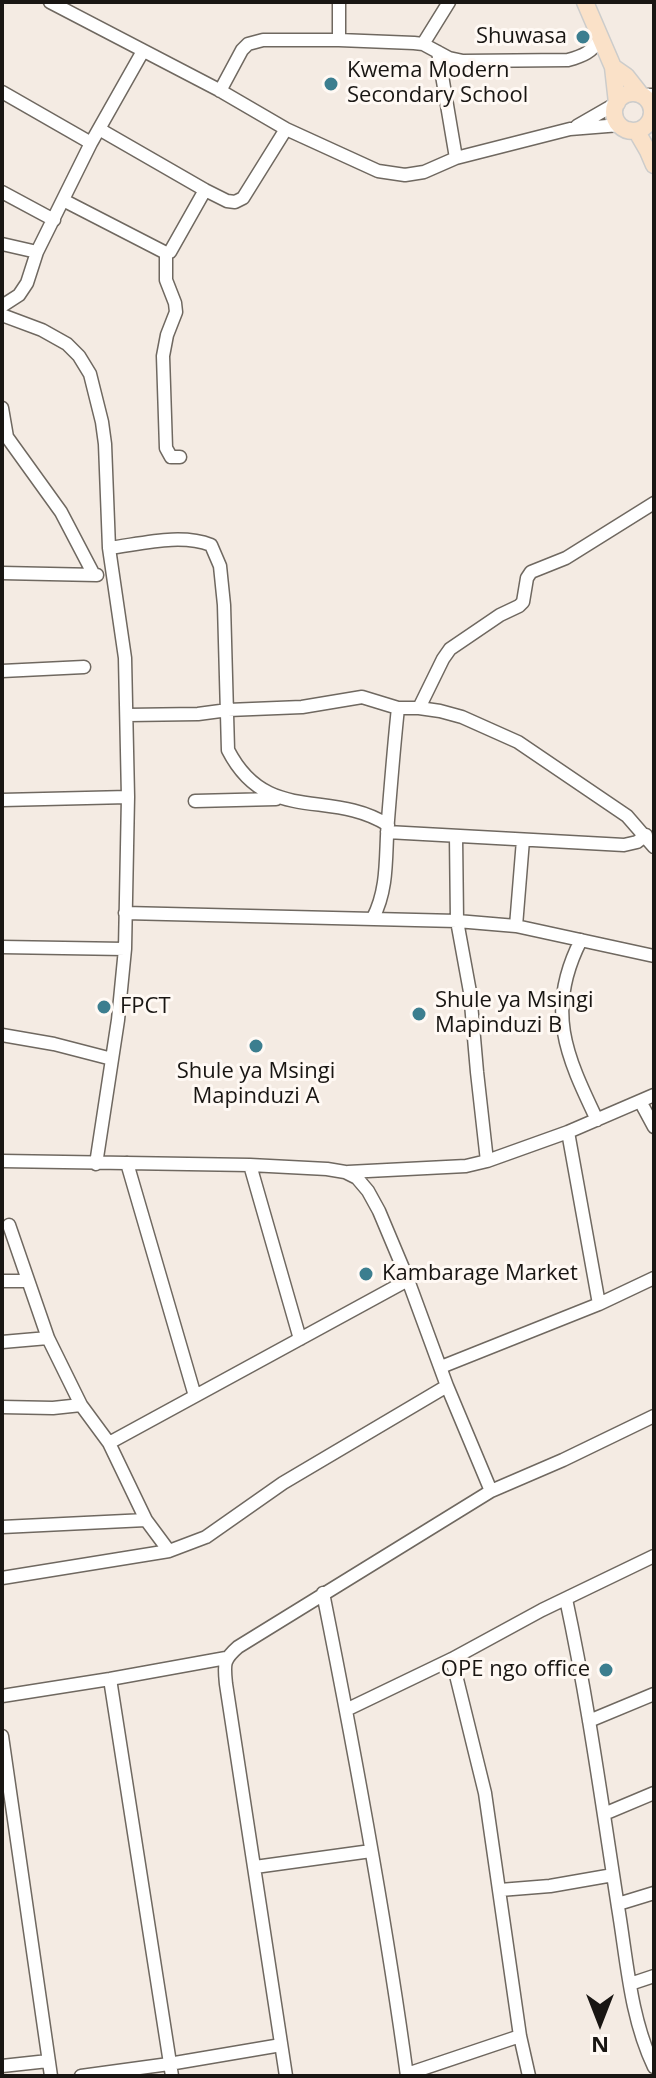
<!DOCTYPE html>
<html>
<head>
<meta charset="utf-8">
<style>
  body { margin:0 }
  #map { position:relative; width:656px; height:2078px; overflow:hidden; background:#f4ebe3; font-family:"Open Sans",sans-serif }
  canvas { display:block }
  .frame { position:absolute; inset:0; border:4px solid #191613; pointer-events:none }
  .north { position:absolute; left:560px; top:1982px; width:80px; height:80px; -webkit-text-stroke:6px #fff9f4; paint-order:stroke; rotate:180deg; font-size:22px; font-weight:700; line-height:32px; text-align:center; color:#191613 }
  .north::after { content:''; display:block; margin:auto; width:28px; height:36px; background:#191613; clip-path:polygon(50% 0,100% 100%,50% 72%,0 100%) }
</style>
</head>
<body>
<div id="map">
<canvas width="656" height="2078"></canvas>
<div class="frame"></div>
<div class="north">N</div>
</div>
<script>
const ctx = document.querySelector('canvas').getContext('2d');
ctx.lineJoin = 'round';
function strokePath(path, color, width, dash) {
  ctx.strokeStyle = color;
  ctx.lineWidth = width;
  ctx.lineCap = dash ? 'butt' : 'round';
  ctx.setLineDash(dash || []);
  ctx.stroke(path);
}
function label(font, color, halo, rows, align = 'center') {
  ctx.font = font + ' "Open Sans",sans-serif';
  ctx.lineWidth = 6;
  ctx.setLineDash([]);
  ctx.textBaseline = 'middle';
  ctx.strokeStyle = halo;
  ctx.fillStyle = color;
  for (const [text, x, y, turn = 0] of rows) {
    ctx.save();
    ctx.translate(x, y);
    ctx.rotate((+turn || 0) * Math.PI / 180);
    ctx.textAlign = isNaN(turn) ? turn : align;
    if (halo) ctx.strokeText(text, 0, 0);
    ctx.fillText(text, 0, 0);
    ctx.restore();
  }
}
const minor = new Path2D(`
  M50 2 219 90 286 129 378 171 405 175 424 172 456 158 570 129 620 125
  M339 40V2
  M423 44 449 2
  M438 52 456 158
  M220 91 242 50 248 44 263 40H339L414 43 423 44 449 58 463 61 568 60C583 56 592 52 600 39
  M2 92 91 143
  M641 95H654
  M650 121 654 118
  M577 126 617 103
  M99 129 205 190 227 201 235 202 243 198 286 129
  M2 192 54 220
  M63 200 166 253 170 252 205 190
  M2 244 37 252
  M166 253V280L175 303 176 312 167 335 163 356 166 448 171 457H180
  M2 306 19 295 27 283 37 252 91 143 143 51
  M2 315 42 330 67 344 79 356 90 374 102 422 105 444 109 548 125 658 128 797 125 949 118 1020 96 1164
  M2 408 7 437 61 512 94 575
  M109 548C141 544 180 533 211 545L220 566 224 605 228 750C267 826 330 788 388 825
  M2 573 97 575
  M2 671 84 667
  M419 708 443 659 450 649 500 615 519 606 523 602 527 578 531 572 566 558 654 503
  M127 715 198 714 228 710 302 707 362 697 398 708H419L440 711 462 717 518 742 627 816 654 847
  M2 800 128 797
  M195 801 276 799
  M387 832 624 845 637 842 646 835
  M456 836 457 921 470 992 477 1072 487 1161
  M125 913 457 921 516 926 654 956
  M373 918C389 887 385 854 388 820 391 783 394 745 398 708
  M516 926 523 840
  M581 940C545 1010 566 1055 597 1120
  M2 947 125 949
  M2 1035 54 1044 112 1059
  M640 1101 654 1127
  M568 1132 599 1304
  M2 1161 250 1165 327 1169 345 1172 357 1178 368 1191 379 1211 408 1280 447 1386 491 1491
  M127 1163 195 1396
  M250 1165 300 1339
  M348 1172 466 1166 487 1161 568 1132 654 1095
  M9 1225 48 1338 81 1405 109 1443 146 1520 169 1551
  M2 1281H27
  M2 1342 48 1338
  M441 1367 599 1304 654 1278
  M2 1407 53 1408 81 1405
  M109 1443 408 1280
  M2 1527 146 1520
  M2 1578 169 1551 206 1537 283 1483 447 1386
  M323 1593C355 1753 385 1914 407 2076
  M566 1599C588 1701 602 1804 618 1907 627 1960 630 2017 654 2067
  M452 1659 485 1793 520 2036 529 2076
  M110 1679 172 2076
  M2 1696 110 1679 226 1658
  M346 1710 452 1659 542 1610 654 1556
  M589 1721 654 1694
  M2 1736 51 2076
  M604 1814 654 1793
  M255 1867 371 1851
  M500 1890 550 1886 613 1875
  M618 1904 654 1893
  M630 1984 654 1976
  M2 2066 48 2061
  M407 2074 520 2036
  M81 2076 169 2064 281 2045
  M286 2076 226 1684C224 1664 223 1660 238 1647L491 1491 563 1460 654 1416`);
const major = new Path2D(`
  M585 2 613 67 617 103
  M613 67 626 76 641 95
  M614 112a19 19 0 1 1 38 0a19 19 0 1 1-38 0Z
  M628 130 637 132 648 151 654 165`);
strokePath(minor, '#6f6860', 15);
strokePath(major, '#cccccb', 19);
strokePath(minor, '#fff', 12);
strokePath(major, '#fae1c8', 16);
for (const [x, y, r, color] of [
  [583,37,8,"#3c7e8f"],
  [331,84,8,"#3c7e8f"],
  [104,1007,8,"#3c7e8f"],
  [419,1014,8,"#3c7e8f"],
  [256,1046,8,"#3c7e8f"],
  [366,1274,8,"#3c7e8f"],
  [606,1670,8,"#3c7e8f"]
]) {
  const dot = new Path2D();
  dot.arc(x, y, r, 0, 2 * Math.PI);
  ctx.fillStyle = color;
  ctx.fill(dot);
  strokePath(dot, '#fff9f4', 3);
}
label('22px', '#191613', '#fff9f4', [
  ["Shuwasa",567,37,"right"],
  ["Kwema Modern",347,71],
  ["Secondary School",347,96],
  ["Shule ya Msingi",435,1001],
  ["Mapinduzi B",435,1026],
  ["FPCT",120,1007],
  ["Shule ya Msingi",256,1072,"center"],
  ["Mapinduzi A",256,1097,"center"],
  ["Kambarage Market",382,1274],
  ["OPE ngo office",590,1670,"right"]
], 'left');
</script>
</body>
</html>
